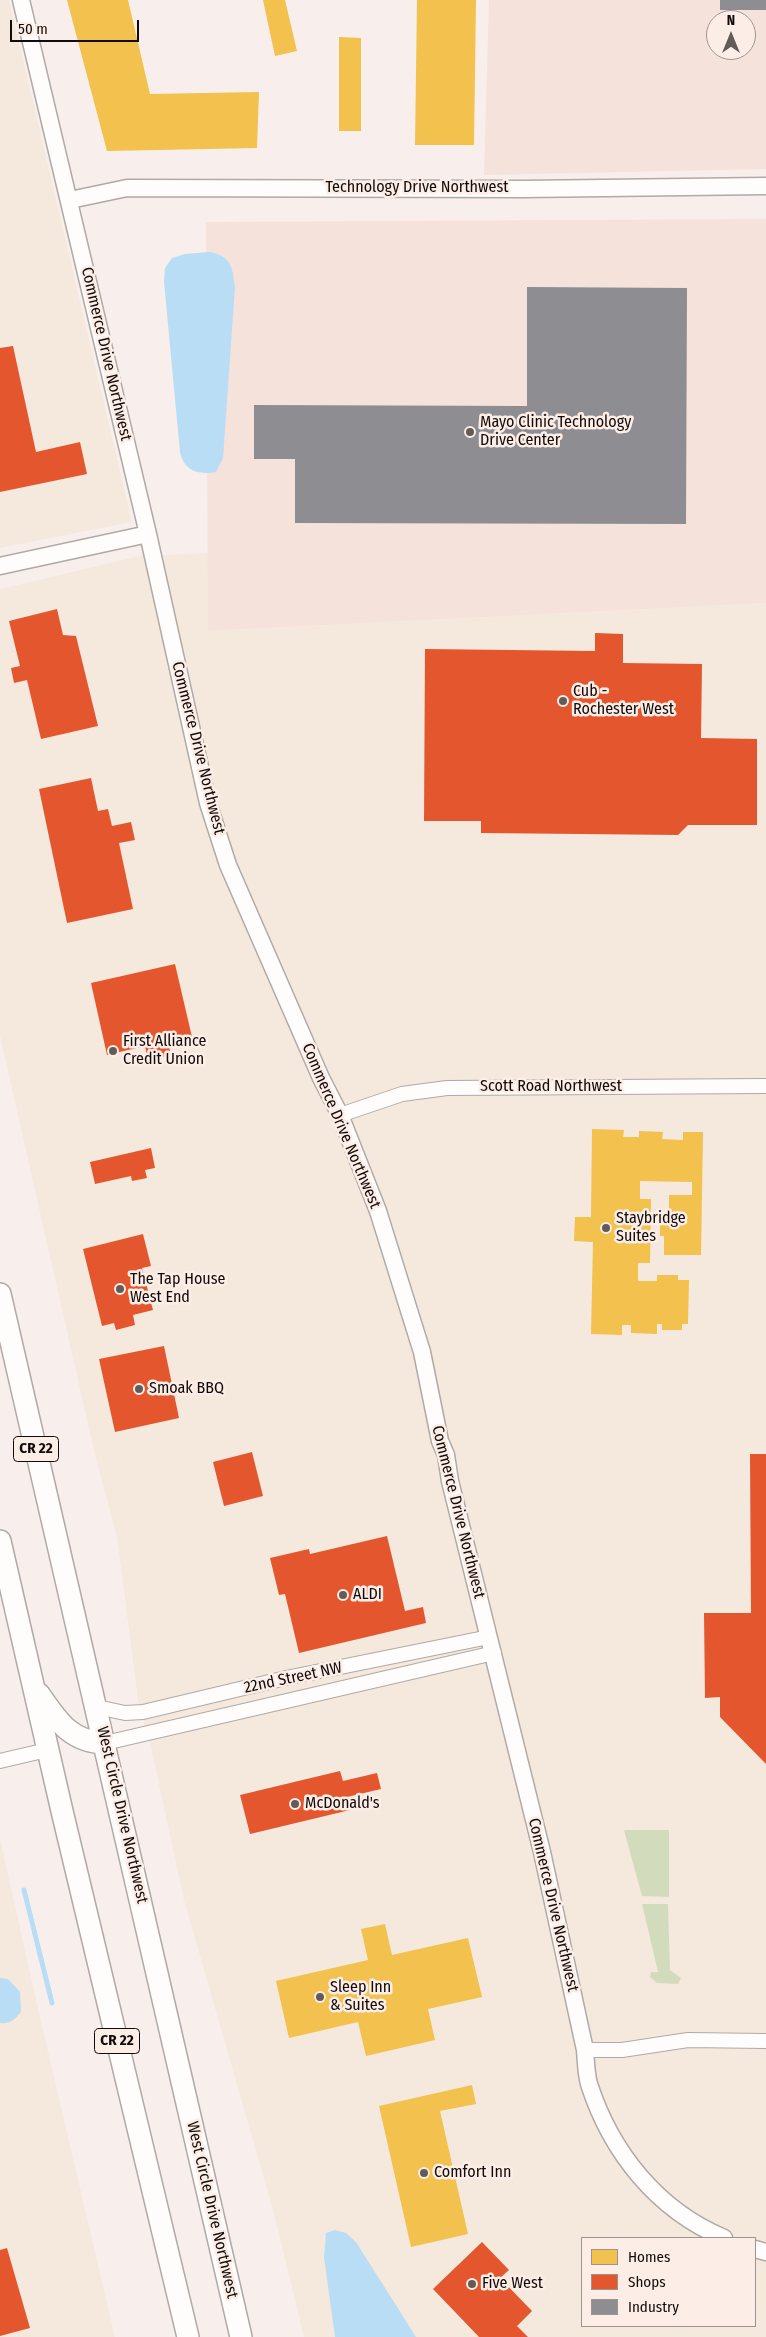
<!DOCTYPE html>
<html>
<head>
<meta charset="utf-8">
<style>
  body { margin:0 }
  #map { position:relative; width:766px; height:2337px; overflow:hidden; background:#f8efec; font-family:"Fira Sans Condensed",sans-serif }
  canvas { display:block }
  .legend { position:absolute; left:581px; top:2237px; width:175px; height:90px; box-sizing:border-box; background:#fdede7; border:1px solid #9f938e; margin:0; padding:6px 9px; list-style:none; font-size:15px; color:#110b09 }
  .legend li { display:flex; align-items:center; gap:10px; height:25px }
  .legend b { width:25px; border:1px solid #9f938e }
  .north { position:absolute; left:706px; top:10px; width:50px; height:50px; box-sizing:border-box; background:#fdede7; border:1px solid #9f938e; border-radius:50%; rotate:0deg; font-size:14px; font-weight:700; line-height:20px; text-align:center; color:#110b09 }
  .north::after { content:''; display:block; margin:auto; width:18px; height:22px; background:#625b58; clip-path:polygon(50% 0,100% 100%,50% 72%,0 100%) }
  .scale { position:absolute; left:10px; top:20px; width:129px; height:22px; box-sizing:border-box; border:2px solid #110b09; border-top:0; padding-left:6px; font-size:15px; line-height:18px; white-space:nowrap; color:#110b09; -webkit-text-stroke:4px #fdede7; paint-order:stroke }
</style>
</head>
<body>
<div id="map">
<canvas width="766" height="2337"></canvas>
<ul class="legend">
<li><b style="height:14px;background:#f2c14e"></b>Homes</li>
<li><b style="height:14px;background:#e4572e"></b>Shops</li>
<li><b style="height:14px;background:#8d8d92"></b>Industry</li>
</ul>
<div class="north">N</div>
<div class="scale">50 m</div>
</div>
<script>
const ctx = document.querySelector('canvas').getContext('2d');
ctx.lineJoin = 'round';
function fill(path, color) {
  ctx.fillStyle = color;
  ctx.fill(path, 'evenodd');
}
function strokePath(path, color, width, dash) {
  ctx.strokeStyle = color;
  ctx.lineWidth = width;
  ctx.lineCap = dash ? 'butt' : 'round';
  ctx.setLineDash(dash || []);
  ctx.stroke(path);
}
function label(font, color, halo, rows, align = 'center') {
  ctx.font = font + ' "Fira Sans Condensed",sans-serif';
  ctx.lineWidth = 5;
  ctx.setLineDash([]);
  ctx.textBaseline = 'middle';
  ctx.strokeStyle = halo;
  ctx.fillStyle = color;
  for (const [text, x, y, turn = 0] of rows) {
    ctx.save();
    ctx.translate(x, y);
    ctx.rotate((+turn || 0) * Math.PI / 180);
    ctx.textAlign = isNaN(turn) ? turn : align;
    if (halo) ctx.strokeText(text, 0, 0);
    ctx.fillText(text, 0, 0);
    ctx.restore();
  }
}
fill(new Path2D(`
  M0 0H9L132 522 0 548Z
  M208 553 209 631 766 603V2337H304L273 2210 184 1900 151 1747 139 1707 117 1537 95 1455 0 1036V589L140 556ZM582 2238H755V2326H582Z
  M0 1839 42 2026 115 2337H0Z`), '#f5e9dd');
fill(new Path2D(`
  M489 0H766V169L484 175ZM716 20H746V50H716Z
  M766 219V603L208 631 206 222Z`), '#f4e2db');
fill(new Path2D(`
  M624 1830H669V1897L642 1896Z
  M642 1904H668L670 1970 681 1978 678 1984 657 1983 650 1977 651 1972H658Z`), '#d3dbbd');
fill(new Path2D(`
  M210 252C232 257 232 267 235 287L223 458 216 472C198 475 184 471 180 452L164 282 165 268 172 258 185 254Z
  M0 1978 8 1979 20 1992 21 2012C15 2019 11 2024 0 2023Z
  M335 2230 346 2233 356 2242 416 2337H335L324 2257 326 2233Z`), '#b8ddf4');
fill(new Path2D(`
  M67 0H128L150 94 259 92 257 148 107 151Z
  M263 0H285L297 51 275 56Z
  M417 0H476L474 145H415Z
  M339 37 361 38V131H339Z
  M592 1129 624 1130 623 1137H639V1131L663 1132 662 1139 683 1140V1132H703L701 1255H664V1236H660V1214H669V1195H692V1182L640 1181V1199H651L650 1263H638V1281H657V1275H678V1280H689L688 1324H682V1330H662V1324H657V1334L631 1333V1325H622V1335L591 1334 593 1242 574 1241 575 1217H591Z
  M385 1924 392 1955 468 1938 482 1997 428 2009 435 2040 366 2056 358 2022 289 2038 276 1981 368 1960 361 1929Z
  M472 2085 476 2104 440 2111 468 2234 411 2247 379 2106Z`), '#f2c14e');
fill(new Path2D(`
  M13 346 36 452 80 442 87 474 0 492V348Z
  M57 609 63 635 76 636 98 726 41 739 27 680 14 683 11 668 20 666 9 621Z
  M595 633 623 634V663L702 664 701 738 757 739V825H688L678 835 481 833V821H424L425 649 595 651Z
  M91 778 98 811 108 809 112 826 131 822 135 840 119 843 133 909 67 923 39 789Z
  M175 964 192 1037 168 1042 171 1055 148 1060 145 1046 107 1055 91 983Z
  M151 1148 155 1168 145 1170 147 1178 132 1181 131 1176 95 1184 90 1162Z
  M143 1234 151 1266 142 1268 153 1310 133 1315 135 1325 116 1330 114 1323 102 1326 83 1249Z
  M164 1346 179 1418 115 1432 99 1359Z
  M252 1452 263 1496 224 1506 213 1462Z
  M750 1454H766V1764L720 1717V1697L705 1698 704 1613H751Z
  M387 1536 405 1611 423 1607 426 1623 299 1653 285 1594 279 1595 270 1558 309 1549 310 1554Z
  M340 1771 343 1781 377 1773 381 1789 347 1797 350 1810 250 1834 240 1795Z
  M482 2242 509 2270 500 2278 532 2311 517 2326 528 2337H479L433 2289Z
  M7 2248 30 2328 0 2336V2250Z`), '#e4572e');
fill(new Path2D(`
  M720 0H766V10H720Z
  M527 287 687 288 686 524 295 523V459H254V405L527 406Z`), '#8d8d92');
strokePath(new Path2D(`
  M24 1890 52 2003`), '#b8ddf4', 5);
const minor = new Path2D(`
  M340 1115 402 1094 447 1088 766 1086
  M97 1707 125 1713 143 1712 286 1678 489 1637
  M105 1743 494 1653
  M0 1761 47 1750
  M585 2050H622L688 2040 766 2041`);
const tertiary = new Path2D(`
  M21 0 148 534 208 803 228 865 321 1078 340 1115 378 1211 422 1352 440 1441 446 1455 450 1481 542 1852 585 2050C586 2061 586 2073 589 2084 611 2152 657 2210 724 2238
  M70 200 127 188 523 189 766 186
  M0 566 148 534
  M755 2249 766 2252`);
const primary = new Path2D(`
  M0 1294 241 2337
  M0 1541 62 1811 188 2337
  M39 1694C57 1720 70 1742 105 1743`);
strokePath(minor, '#b0a9a6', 16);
strokePath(tertiary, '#b0a9a6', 19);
strokePath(primary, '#b0a9a6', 24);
strokePath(minor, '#fefdfc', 14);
strokePath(tertiary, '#fefdfc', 16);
strokePath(primary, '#fefdfc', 21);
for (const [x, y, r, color] of [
  [470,432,5,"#625b58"],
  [563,701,5,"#625b58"],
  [113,1051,5,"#625b58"],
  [606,1228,5,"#625b58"],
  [120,1289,5,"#625b58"],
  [139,1389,5,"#625b58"],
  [343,1595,5,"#625b58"],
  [295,1804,5,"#625b58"],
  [320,1997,5,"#625b58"],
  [424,2173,5,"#625b58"],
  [472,2284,5,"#625b58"]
]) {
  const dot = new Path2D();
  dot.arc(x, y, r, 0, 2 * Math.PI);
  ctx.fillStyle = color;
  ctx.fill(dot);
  strokePath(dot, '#fdede7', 2);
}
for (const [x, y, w] of [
  [36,1449,45],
  [117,2041,45]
]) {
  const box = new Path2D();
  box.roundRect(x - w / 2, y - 12.5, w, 25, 4);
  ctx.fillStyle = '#fdede7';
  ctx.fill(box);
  strokePath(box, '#110b09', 1);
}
label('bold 15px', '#110b09', null, [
  ["CR 22",36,1449],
  ["CR 22",117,2041]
]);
label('16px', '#110b09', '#fdede7', [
  ["Technology Drive Northwest",417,188],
  ["Commerce Drive Northwest",106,354,77],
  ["Commerce Drive Northwest",198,748,76],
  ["Scott Road Northwest",551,1087],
  ["Commerce Drive Northwest",341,1126,67],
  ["Commerce Drive Northwest",458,1512,76],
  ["22nd Street NW",293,1678,-12],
  ["West Circle Drive Northwest",122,1815,77],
  ["Commerce Drive Northwest",553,1905,77],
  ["West Circle Drive Northwest",212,2210,77]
]);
label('16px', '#110b09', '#fdede7', [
  ["Mayo Clinic Technology",480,423],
  ["Drive Center",480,441],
  ["Cub -",573,692],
  ["Rochester West",573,710],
  ["First Alliance",123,1042],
  ["Credit Union",123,1060],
  ["Staybridge",616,1219],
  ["Suites",616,1237],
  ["The Tap House",130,1280],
  ["West End",130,1298],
  ["Smoak BBQ",149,1389],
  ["ALDI",353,1595],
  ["McDonald's",305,1804],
  ["Sleep Inn",330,1988],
  ["& Suites",330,2006],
  ["Comfort Inn",434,2173],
  ["Five West",482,2284]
], 'left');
</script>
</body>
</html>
